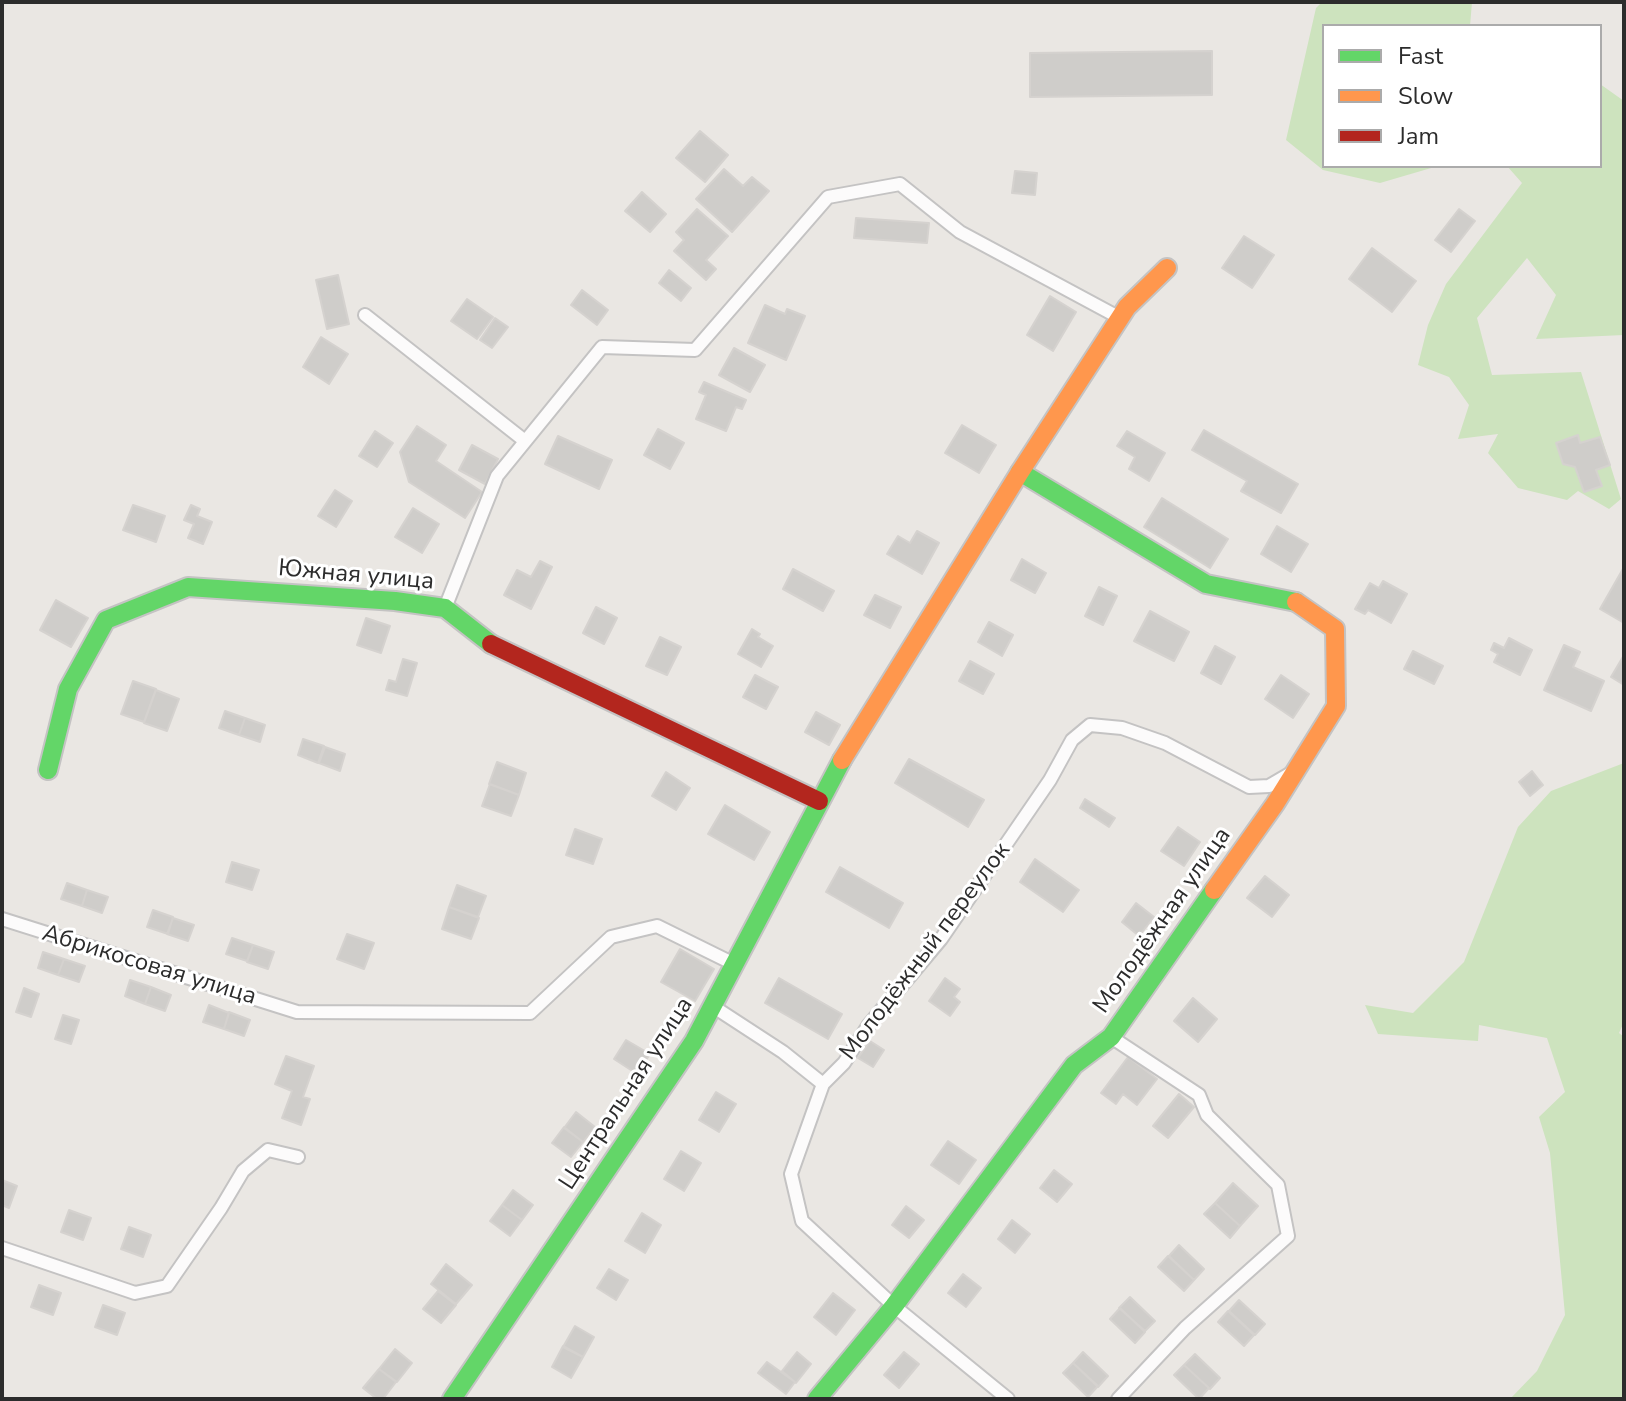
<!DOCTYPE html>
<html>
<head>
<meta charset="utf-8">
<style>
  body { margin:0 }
  #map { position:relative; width:1626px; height:1401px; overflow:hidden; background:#eae7e3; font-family:"Nunito Sans",sans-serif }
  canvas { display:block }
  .frame { position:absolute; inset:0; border:4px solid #2c2c2c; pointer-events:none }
  .legend { position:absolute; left:1322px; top:24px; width:280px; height:144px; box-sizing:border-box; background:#fff; border:2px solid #ababab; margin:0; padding:10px 14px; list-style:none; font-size:24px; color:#2c2c2c }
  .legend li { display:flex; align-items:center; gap:16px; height:40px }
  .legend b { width:40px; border:2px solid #ababab }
</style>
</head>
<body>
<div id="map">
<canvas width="1626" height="1401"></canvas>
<div class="frame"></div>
<ul class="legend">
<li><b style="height:10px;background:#63d668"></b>Fast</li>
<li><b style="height:10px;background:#ff974d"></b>Slow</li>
<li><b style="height:10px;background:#b3261e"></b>Jam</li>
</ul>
</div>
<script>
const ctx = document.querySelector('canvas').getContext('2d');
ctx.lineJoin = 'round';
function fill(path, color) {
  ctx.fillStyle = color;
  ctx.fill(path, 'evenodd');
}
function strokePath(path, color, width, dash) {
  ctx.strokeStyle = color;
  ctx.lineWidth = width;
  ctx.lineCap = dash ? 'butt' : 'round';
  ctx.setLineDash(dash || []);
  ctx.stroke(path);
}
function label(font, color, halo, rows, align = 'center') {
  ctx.font = font + ' "Nunito Sans",sans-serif';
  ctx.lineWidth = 6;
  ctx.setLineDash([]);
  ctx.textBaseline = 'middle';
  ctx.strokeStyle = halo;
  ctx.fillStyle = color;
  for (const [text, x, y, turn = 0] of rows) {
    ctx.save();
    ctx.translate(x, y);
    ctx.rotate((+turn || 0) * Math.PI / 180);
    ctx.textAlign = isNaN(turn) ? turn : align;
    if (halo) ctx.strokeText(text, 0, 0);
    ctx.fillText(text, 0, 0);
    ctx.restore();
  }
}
fill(new Path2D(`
  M1322 2H1472L1470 26H1324V166H1438L1380 183 1323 170 1286 140 1316 8Z
  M1600 84 1624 101V335L1536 339 1556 295 1527 258 1477 318 1492 375 1581 372 1621 499 1609 509 1578 491 1567 500 1518 488 1488 453 1498 434 1458 439 1469 405 1449 377 1418 365 1428 325 1446 284 1522 183 1507 166H1600Z
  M1624 763V940H1622L1624 1022 1619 1033 1624 1037V1399H1510L1537 1371 1565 1315 1550 1153 1539 1117 1565 1092 1547 1038 1479 1025 1478 1041 1378 1034 1365 1005 1413 1013 1464 962 1518 827 1551 791Z`), '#cde3be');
const building = new Path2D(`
  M1212 51V95L1030 97V53Z
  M700 131 728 155 705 182 676 158Z
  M724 169 743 186 752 177 769 191 732 232 696 199Z
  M1015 171 1037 173 1035 195 1012 193Z
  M642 192 666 214 650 232 625 211Z
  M697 209 728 236 706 260 716 269 706 280 674 251 684 240 676 232Z
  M1459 209 1475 221 1451 252 1435 240Z
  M856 218 929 223 927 243 854 238Z
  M1244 236 1274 255 1252 288 1222 268Z
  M1372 248 1416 281 1392 312 1349 279Z
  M669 270 691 288 681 301 659 283Z
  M338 275 349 324 327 329 316 280Z
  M582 290 608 310 597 325 571 305Z
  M1050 296 1076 312 1053 351 1027 335Z
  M467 299 493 317 477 339 451 321Z
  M765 305 785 314 787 309 805 316 786 360 748 343Z
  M495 318 508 327 492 348 480 340Z
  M321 337 348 354 329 384 303 367Z
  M734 348 765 365 750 392 719 375Z
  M704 382 746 400 742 409 736 407 726 431 696 419 706 395 699 392Z
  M962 425 996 445 979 473 945 453Z
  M417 426 446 445 436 461 482 492 465 518 409 482 400 452Z
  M658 429 684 443 670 469 644 455Z
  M1204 430 1298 484 1281 513 1241 491 1247 481 1192 450Z
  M375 431 393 443 377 467 359 456Z
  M1127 431 1165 453 1149 481 1129 469 1135 457 1117 446Z
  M1578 435 1580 443 1600 437 1610 465 1596 470 1602 486 1584 492 1575 467 1563 464 1556 443Z
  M558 436 612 460 599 489 545 464Z
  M472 445 498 459 485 484 459 470Z
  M335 490 352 501 336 527 318 516Z
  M1162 498 1228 539 1210 568 1144 527Z
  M133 505 165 516 156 542 123 530Z
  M191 505 200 509 197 516 212 522 203 544 188 538 194 524 184 520Z
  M413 508 439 524 422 553 395 537Z
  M1277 526 1308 544 1291 572 1261 554Z
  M917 531 939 543 922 574 887 554 898 536 910 543Z
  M1022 559 1046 573 1035 593 1011 580Z
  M540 561 552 567 531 609 504 595 517 570 531 577Z
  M1624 567V623L1600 609Z
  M793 569 834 591 823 611 783 589Z
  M1383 581 1407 594 1391 623 1368 610 1365 614 1355 609 1370 583 1379 588Z
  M1099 587 1117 596 1103 625 1085 616Z
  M875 595 901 607 890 628 864 615Z
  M56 600 88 618 71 647 40 630Z
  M596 607 617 618 604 644 583 633Z
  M1150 611 1189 632 1174 661 1134 641Z
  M366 618 390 626 381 653 357 645Z
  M989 622 1013 635 1002 656 978 642Z
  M752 629 760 634 758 637 773 646 761 667 738 654Z
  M660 637 681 647 667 675 646 666Z
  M1509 638 1532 650 1520 675 1494 662 1498 654 1491 650 1494 643 1504 648Z
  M1564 645 1580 652 1573 667 1604 681 1591 711 1544 690Z
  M1215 646 1235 657 1221 684 1201 673Z
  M1413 651 1443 666 1434 684 1404 669Z
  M1624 655V685L1611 677Z
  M403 659 417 663 407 696 386 690 389 680 396 682Z
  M970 661 994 674 983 694 959 681Z
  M755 675 778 687 766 709 743 697Z
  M1281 675 1309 694 1293 718 1265 699Z
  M133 681 156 689 144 722 121 714Z
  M156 690 179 699 167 731 144 723Z
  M225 711 245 718 239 735 219 728Z
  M816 712 840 725 829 745 805 732Z
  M245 718 265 725 260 742 239 735Z
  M303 739 324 746 318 763 298 755Z
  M325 747 345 754 340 771 319 763Z
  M909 759 984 800 968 827 895 783Z
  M497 762 526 773 519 795 489 784Z
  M1532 771 1543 785 1530 796 1519 782Z
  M666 772 690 788 676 810 652 796Z
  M490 784 519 795 511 816 482 806Z
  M1085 799 1115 818 1109 827 1080 808Z
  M725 805 770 832 754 860 708 834Z
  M1178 827 1200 842 1184 866 1161 851Z
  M575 829 602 839 593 864 566 855Z
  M1035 859 1079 890 1063 912 1020 882Z
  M232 862 259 870 252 890 226 882Z
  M840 867 903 903 889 928 826 892Z
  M1265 876 1289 895 1272 917 1247 898Z
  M67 883 87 890 82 906 61 899Z
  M457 885 486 896 478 917 449 907Z
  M87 890 108 897 102 913 82 906Z
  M1136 903 1154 917 1139 936 1122 922Z
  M449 907 479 918 471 939 442 929Z
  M153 910 173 917 168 934 147 927Z
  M173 918 194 925 188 941 167 934Z
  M347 934 374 943 364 969 337 959Z
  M232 938 253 945 247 961 226 954Z
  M253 945 274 952 268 969 247 962Z
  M680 949 714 969 695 1001 661 982Z
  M43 952 64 959 58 975 38 968Z
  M64 959 85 966 79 982 58 975Z
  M779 978 842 1014 828 1039 765 1003Z
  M945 978 960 989 954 997 960 1002 950 1016 929 1001Z
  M130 980 151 987 145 1004 125 996Z
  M151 987 171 995 165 1011 145 1004Z
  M24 988 39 994 31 1017 16 1012Z
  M1193 998 1217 1019 1198 1042 1174 1021Z
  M209 1005 229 1013 224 1029 203 1022Z
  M229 1012 250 1020 244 1036 224 1029Z
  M63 1015 79 1020 71 1044 55 1039Z
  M626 1040 650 1054 637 1074 614 1059Z
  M870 1041 884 1050 873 1067 858 1058Z
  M286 1056 314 1066 303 1097 310 1099 301 1125 282 1118 292 1091 275 1084Z
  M1128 1057 1157 1079 1137 1105 1123 1094 1116 1104 1101 1093Z
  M716 1092 736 1104 719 1132 699 1120Z
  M1179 1094 1194 1107 1168 1138 1153 1126Z
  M576 1112 595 1127 583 1142 564 1128Z
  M564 1127 583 1142 571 1157 552 1143Z
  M948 1141 976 1160 959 1184 931 1165Z
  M681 1151 701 1163 684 1191 664 1179Z
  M1054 1170 1072 1184 1057 1202 1040 1188Z
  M2 1180 17 1186 9 1208 2 1205Z
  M1233 1183 1258 1206 1240 1226 1215 1203Z
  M513 1190 533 1205 522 1220 502 1205Z
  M1215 1203 1240 1226 1230 1238 1204 1214Z
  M502 1205 522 1220 510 1236 490 1221Z
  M906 1206 924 1220 909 1238 892 1225Z
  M69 1210 91 1218 83 1240 61 1232Z
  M642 1213 661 1225 645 1253 625 1241Z
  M1012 1220 1030 1234 1015 1253 998 1239Z
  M129 1227 151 1235 143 1257 121 1249Z
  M1179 1245 1204 1269 1194 1280 1169 1256Z
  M1168 1256 1194 1280 1184 1291 1158 1267Z
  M446 1264 472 1285 456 1304 431 1284Z
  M609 1269 628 1280 616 1300 597 1288Z
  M963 1274 981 1288 966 1307 948 1293Z
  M39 1285 61 1293 53 1315 31 1307Z
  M438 1291 456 1305 441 1323 423 1309Z
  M833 1293 855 1310 836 1335 814 1317Z
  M1130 1297 1155 1321 1145 1331 1119 1308Z
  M1239 1300 1265 1324 1255 1335 1229 1311Z
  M103 1305 125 1313 117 1335 95 1327Z
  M1120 1308 1145 1332 1135 1343 1110 1319Z
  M1228 1311 1254 1335 1244 1346 1218 1322Z
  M575 1326 594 1337 583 1357 563 1347Z
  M563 1346 583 1357 571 1378 552 1367Z
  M395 1349 412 1363 397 1382 379 1369Z
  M797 1352 811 1364 796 1383 782 1371Z
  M904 1352 919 1364 899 1388 884 1375Z
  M1083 1352 1108 1376 1098 1387 1073 1363Z
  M1195 1354 1220 1378 1210 1389 1184 1365Z
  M767 1362 795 1382 786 1394 758 1373Z
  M1073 1363 1098 1386 1088 1397 1063 1373Z
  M1184 1365 1209 1388 1199 1399 1174 1375Z
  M379 1369 396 1382 383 1399H377L363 1388Z`);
fill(building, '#cfcdca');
strokePath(building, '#d5d2cf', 2);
const street = new Path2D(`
  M365 315 525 441
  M445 608 497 476 602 347 695 350 828 197 900 184 960 232 1120 318
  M2 919 297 1012 530 1013 611 937 657 926 734 964
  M714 1007 783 1052 823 1084 791 1174 802 1221 894 1306 1008 1399
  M1111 1037 1199 1095 1207 1115 1278 1185 1288 1236 1185 1328 1118 1399
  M823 1084 844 1063 868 1026 941 939 1050 780 1072 740 1090 725 1122 728 1165 743 1249 787 1269 786 1293 772
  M2 1248 135 1293 167 1286 221 1208 243 1171 268 1150 298 1157`);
const fast = new Path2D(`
  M1020 472 1206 584 1296 602
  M48 770 68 689 106 620 188 587 395 601 445 608 491 644
  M452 1399 694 1041 842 760
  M817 1399 894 1306 1074 1065 1111 1037 1214 890`);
const slow = new Path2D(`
  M842 760 1020 472 1127 307 1167 268
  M1214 890 1275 804 1336 706 1335 629 1296 602`);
const jam = new Path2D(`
  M491 644 819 801`);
strokePath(street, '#c4c3c3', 16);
strokePath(fast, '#c4c3c3', 22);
strokePath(slow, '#c4c3c3', 22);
strokePath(jam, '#c4c3c3', 22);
strokePath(street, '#fcfbfb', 12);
strokePath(fast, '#63d668', 18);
strokePath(slow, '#ff974d', 18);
strokePath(jam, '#b3261e', 18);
label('24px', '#2c2c2c', '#fff', [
  ["Южная улица",356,576,5],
  ["Молодёжная улица",1163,921,-55],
  ["Молодёжный переулок",926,952,-53],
  ["Абрикосовая улица",149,966,17],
  ["Центральная улица",627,1094,-57]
]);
</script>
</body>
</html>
